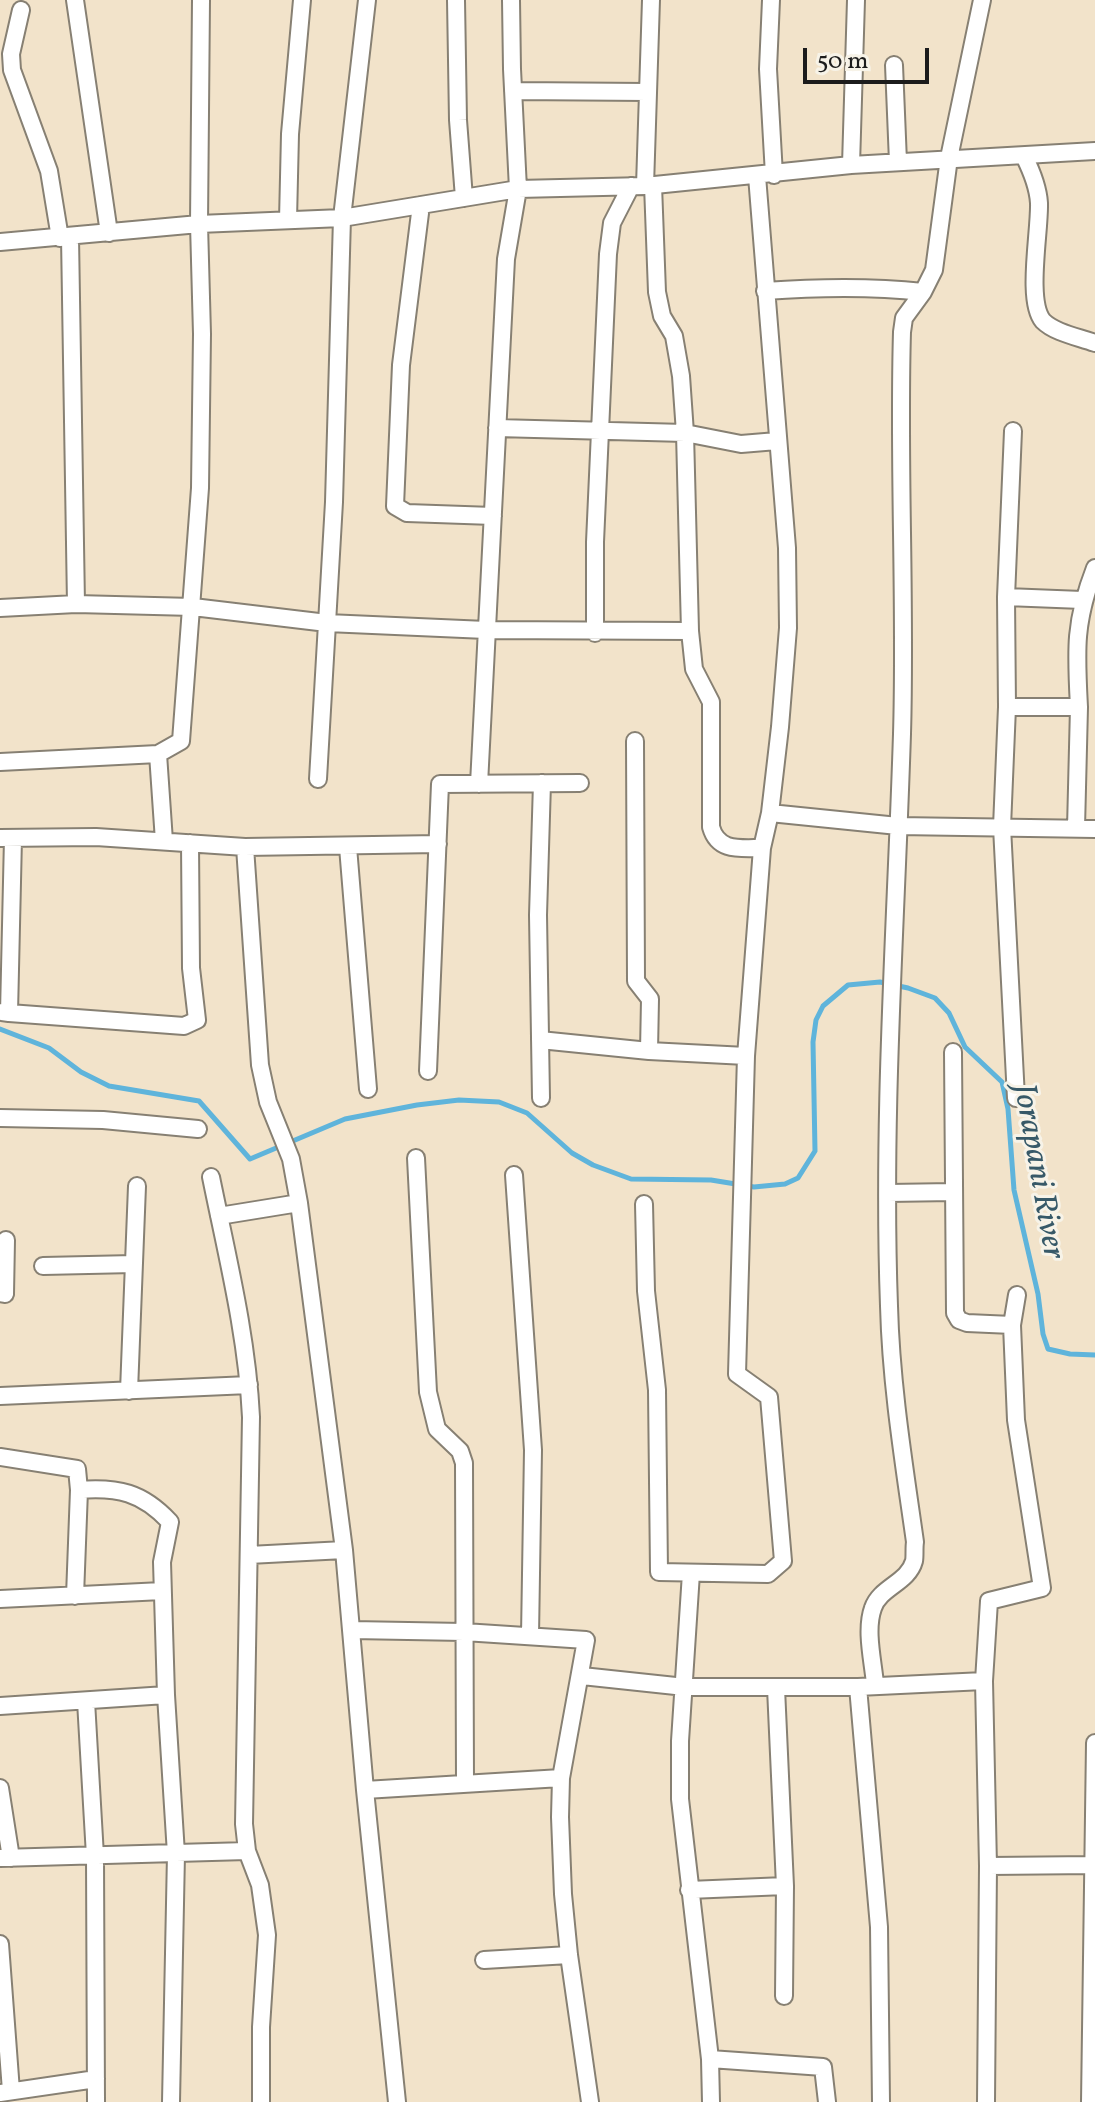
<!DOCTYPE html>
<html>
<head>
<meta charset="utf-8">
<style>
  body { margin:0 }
  #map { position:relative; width:1095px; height:2102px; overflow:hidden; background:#f2e3ca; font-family:Vollkorn,serif }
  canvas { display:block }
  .scale { position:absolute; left:803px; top:48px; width:126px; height:36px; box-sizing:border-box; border:4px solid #1c1c1c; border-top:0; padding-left:10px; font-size:24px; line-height:28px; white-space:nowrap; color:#1c1c1c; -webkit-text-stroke:6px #f7f3e8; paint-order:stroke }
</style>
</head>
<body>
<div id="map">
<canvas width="1095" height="2102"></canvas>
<div class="scale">50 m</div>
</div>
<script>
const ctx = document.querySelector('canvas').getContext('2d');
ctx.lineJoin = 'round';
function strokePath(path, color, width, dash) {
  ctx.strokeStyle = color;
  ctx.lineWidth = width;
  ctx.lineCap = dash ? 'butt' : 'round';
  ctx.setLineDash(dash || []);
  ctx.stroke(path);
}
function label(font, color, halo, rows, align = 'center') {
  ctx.font = font + ' Vollkorn,serif';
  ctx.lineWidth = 6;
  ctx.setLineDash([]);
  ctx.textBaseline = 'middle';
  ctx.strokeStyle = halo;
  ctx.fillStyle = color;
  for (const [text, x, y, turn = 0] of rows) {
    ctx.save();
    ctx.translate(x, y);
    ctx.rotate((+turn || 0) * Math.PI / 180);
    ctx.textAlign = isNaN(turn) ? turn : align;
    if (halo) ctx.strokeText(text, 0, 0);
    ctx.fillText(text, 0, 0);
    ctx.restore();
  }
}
strokePath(new Path2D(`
  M0 1029 49 1048 81 1072 109 1086 199 1101 250 1159 345 1119 417 1105 459 1100 499 1102 527 1113 572 1153 593 1165 631 1179 711 1180 754 1187 785 1184 798 1178 815 1151 813 1042 816 1020 823 1006 848 985 880 982 908 988 935 998 949 1013 965 1047 1002 1082 1008 1109 1014 1190 1038 1294 1043 1334 1048 1349 1070 1354 1095 1355`), '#5fb4db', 5);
const street = new Path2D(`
  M75 0 109 233
  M456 0 458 120 464 198
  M771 0 768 69 774 175
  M21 10 11 54 12 70 49 171 60 238
  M894 65 898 162
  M513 91 648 92
  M1024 156C1031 170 1038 186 1039 203 1040 231 1026 301 1043 321 1055 333 1079 337 1095 343
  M851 165 856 0
  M653 185 657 292 662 316 674 336 681 376 685 433 690 631 694 669 711 702V827C718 852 740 848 762 848
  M645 186 651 0
  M421 205 401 365 395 506 407 513 493 516
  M288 220 290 134 302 0
  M0 242 199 224 342 218 518 189 645 186 851 165 1095 151
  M765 291C819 287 870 286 923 292
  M497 428 685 433 741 444 777 441
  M1013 431 1006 597 1007 707 1002 827 1016 1098
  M1006 597 1082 600
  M76 604 193 607 327 623 486 630 690 631
  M0 608 76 604 70 237
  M595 633V542L608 254 612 223 631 186
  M1007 707H1079C1076 651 1074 622 1095 568
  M635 741 636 981 650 999 649 1051
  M0 762 158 754
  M318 779 334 502 342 218 367 0
  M479 784 506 259 518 189 512 69 511 0
  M770 813 898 826 1095 829
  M1076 828 1079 707
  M0 838 96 837 245 847 438 844
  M164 841 158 754 181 741 200 488 202 334 199 224 201 0
  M245 847 260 1065 268 1102 291 1159 299 1203 344 1550 365 1790 397 2102
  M348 847 368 1089
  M2 1012 9 1013 13 838
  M9 1013 184 1026 197 1020 191 968 190 843
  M540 1040 649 1051 746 1056
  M953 1052 955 1313 959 1320 967 1323 1012 1325 1016 1420 1042 1588 989 1601 984 1681 988 1866 986 2102
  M428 1071 440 784 580 783
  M541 1098 538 915 542 783
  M0 1118 103 1120 198 1129
  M416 1158 428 1392 437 1429 460 1451 464 1463 465 1784
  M514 1175 533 1450 530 1636
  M211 1177C227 1256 247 1335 251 1417L244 1824 247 1851 260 1885 267 1935 261 2027V2102
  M888 1193 953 1192
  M644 1204 646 1291 657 1390 659 1572 768 1574 783 1561 769 1397 737 1374 746 1056 762 848 770 813 780 727 788 628 787 548 757 176
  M219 1216 299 1203
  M43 1266 134 1264
  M0 1293 5 1294 6 1240
  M1012 1325 1017 1295
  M129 1391 137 1186
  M0 1396 249 1385
  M0 1457 77 1469 79 1490 75 1596
  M79 1490C118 1487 142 1492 170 1522L162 1562 166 1695
  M249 1555 344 1550
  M691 1573 680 1741V1799L710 2059 711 2102
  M0 1599 162 1591
  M352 1630 464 1632 586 1640 561 1778 560 1817 563 1894 569 1955 590 2102
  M582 1676 685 1687H858L984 1681
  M875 1684C873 1661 865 1630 873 1608 880 1587 908 1583 914 1561 915 1556 914 1548 915 1542 904 1464 891 1385 889 1306 882 1115 896 925 902 734 906 600 898 466 902 332L904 318 923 292 934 270 949 158 982 0
  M858 1687 879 1927 881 2102
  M776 1688 785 1886 784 1996
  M86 1701 95 1856 96 2102
  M0 1706 166 1695 176 1854 171 2102
  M0 1788 11 1858
  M365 1790 561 1778
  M0 1858 247 1851
  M988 1866 1095 1865
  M689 1890 785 1886
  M0 1944 11 2091
  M484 1960 569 1955
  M710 2059 823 2067 827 2102
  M0 2093 96 2079
  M1090 2102 1095 1743`);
strokePath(street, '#878073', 20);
strokePath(street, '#fff', 16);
label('italic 32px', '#375968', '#f7f3e8', [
  ["Jorapani River",1036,1172,80]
]);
</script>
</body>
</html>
